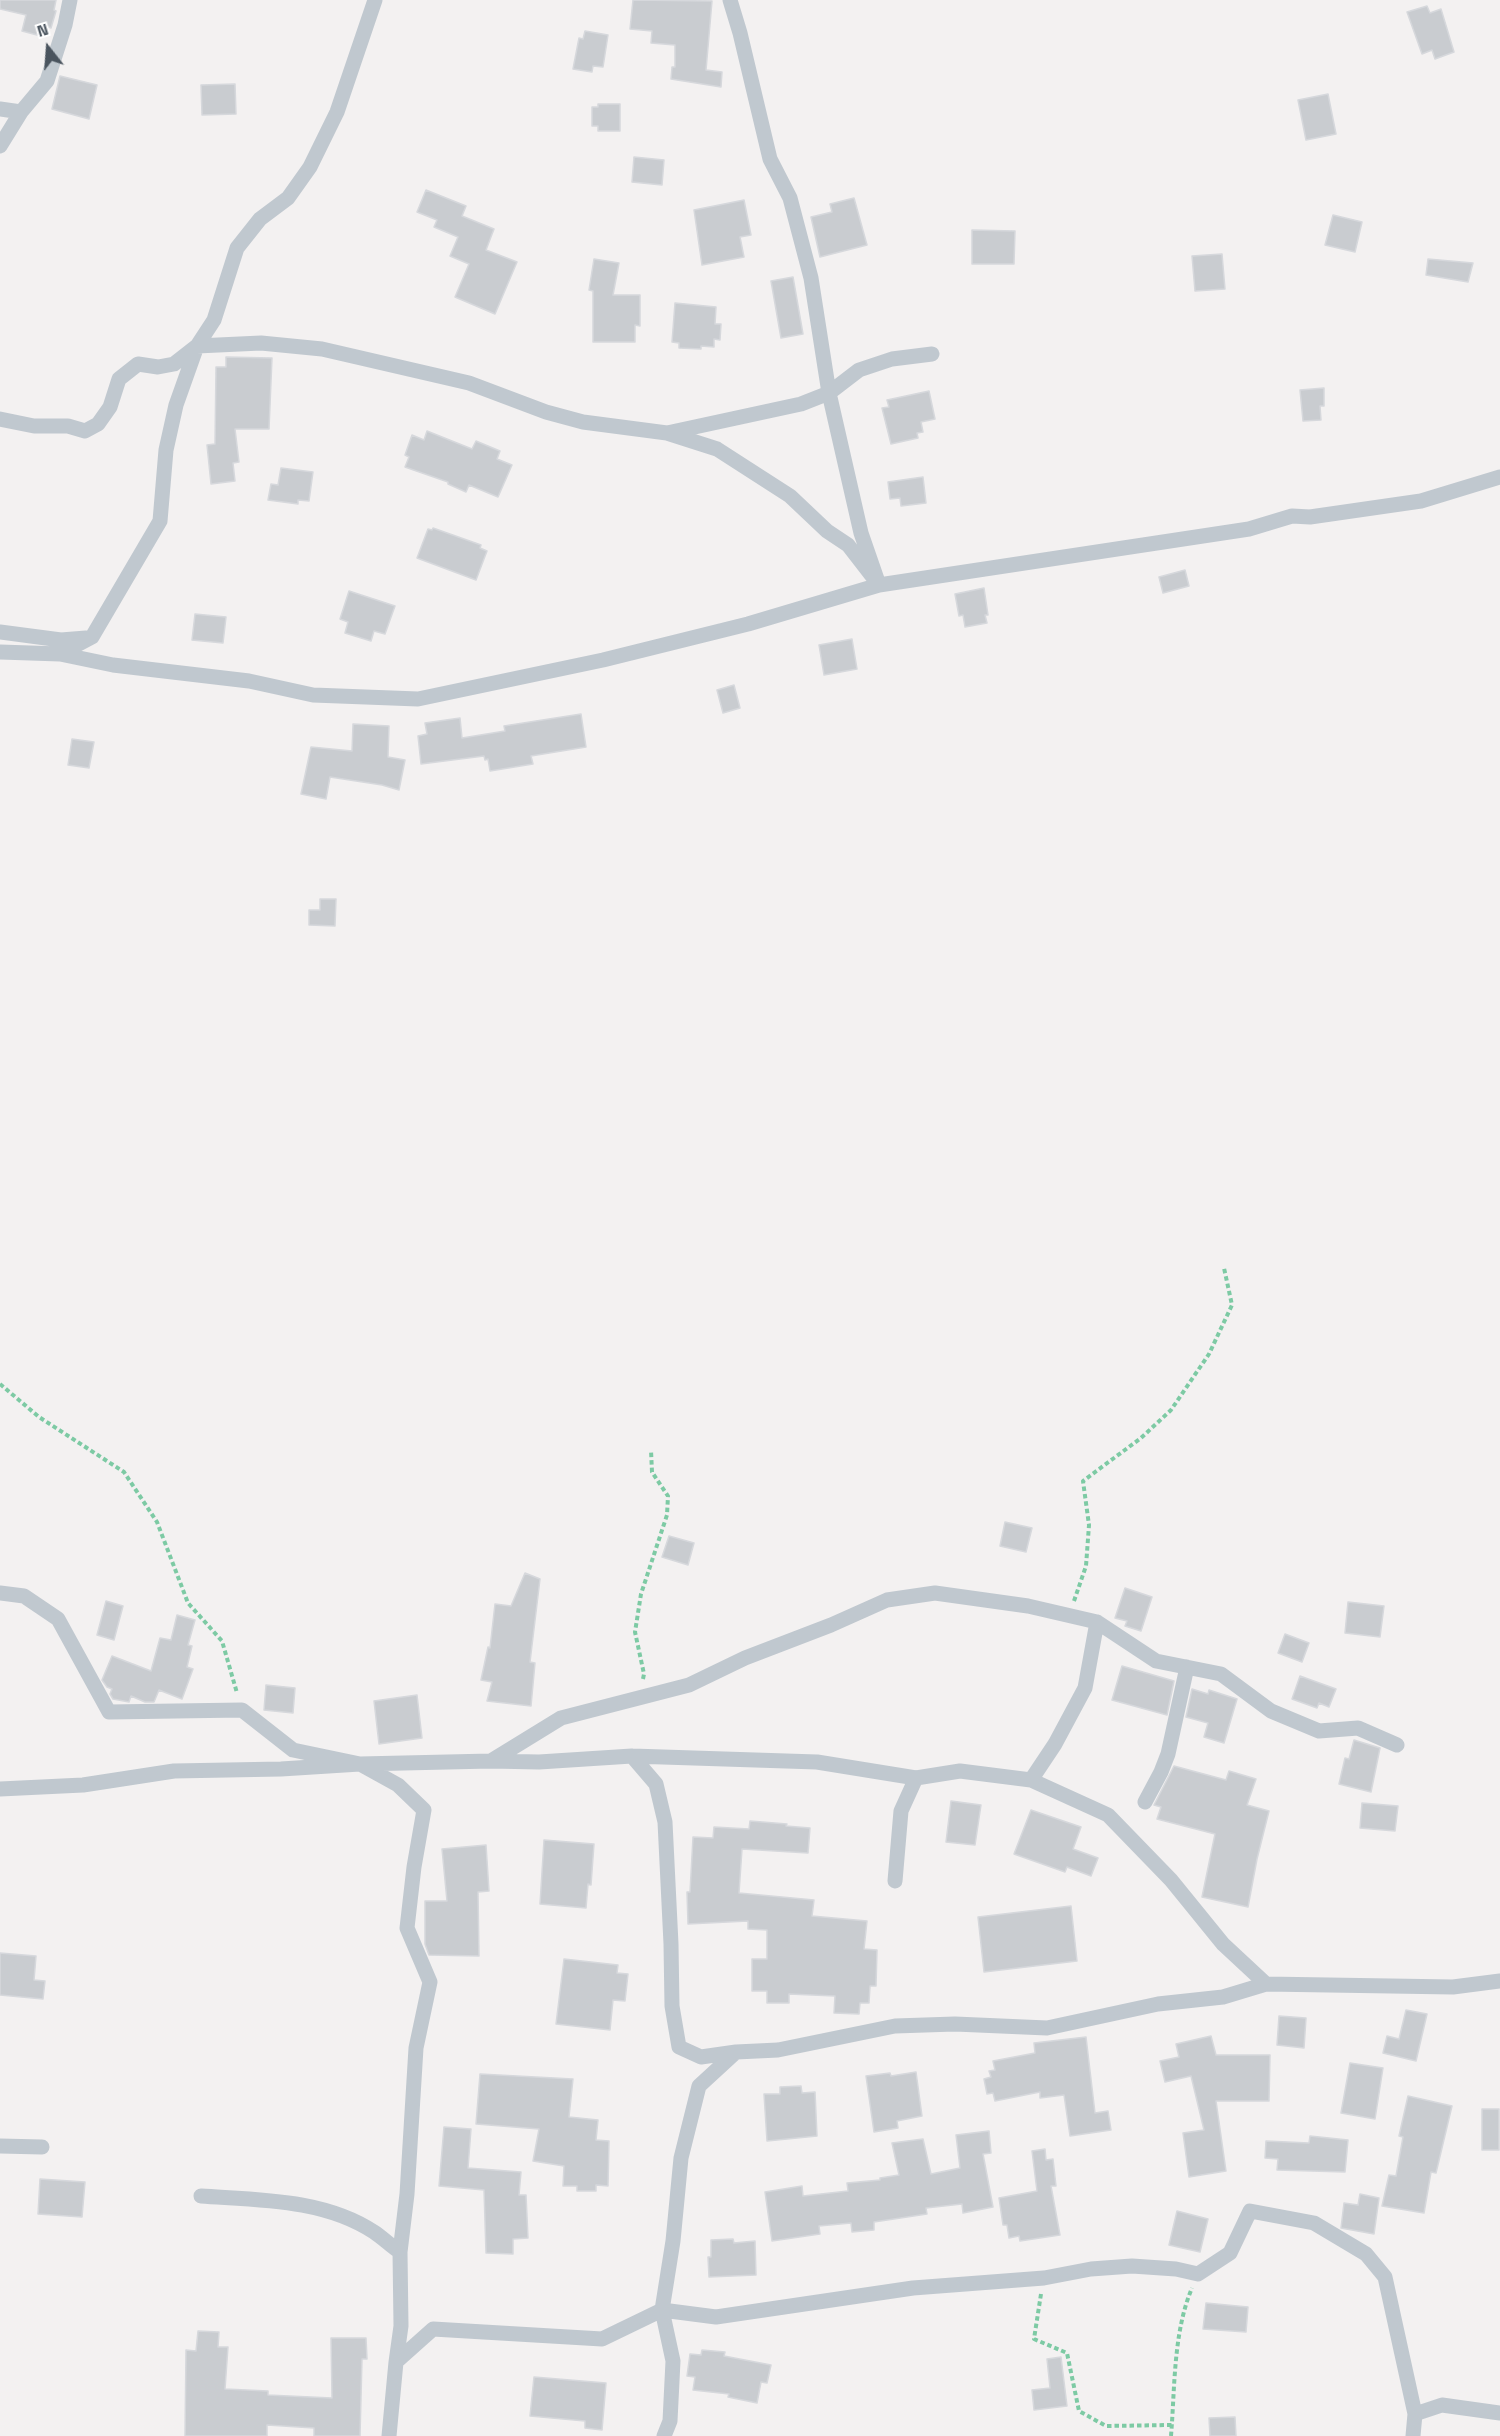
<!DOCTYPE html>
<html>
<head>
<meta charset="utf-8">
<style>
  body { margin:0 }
  #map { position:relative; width:1500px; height:2436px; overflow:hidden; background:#f3f1f1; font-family:"Space Grotesk",sans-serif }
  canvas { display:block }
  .north { position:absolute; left:18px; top:18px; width:60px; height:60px; -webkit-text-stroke:4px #fff; paint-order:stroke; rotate:343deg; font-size:16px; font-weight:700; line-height:24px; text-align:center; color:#4a545e }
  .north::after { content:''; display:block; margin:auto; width:21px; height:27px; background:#4a545e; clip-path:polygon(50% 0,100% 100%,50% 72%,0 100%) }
</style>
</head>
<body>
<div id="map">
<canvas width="1500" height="2436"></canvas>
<div class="north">N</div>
</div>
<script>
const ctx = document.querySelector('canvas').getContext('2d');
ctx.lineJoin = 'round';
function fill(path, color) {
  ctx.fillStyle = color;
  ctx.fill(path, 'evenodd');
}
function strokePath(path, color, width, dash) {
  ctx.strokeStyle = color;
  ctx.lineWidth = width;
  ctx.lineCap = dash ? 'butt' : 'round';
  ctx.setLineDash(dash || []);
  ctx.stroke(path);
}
const building = new Path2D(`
  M0 0H56L54 10 56 11 51 28 40 24 37 35 22 31 26 15 0 9Z
  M633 0 712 1 706 70 722 72 721 87 671 79 672 67H675V45L651 43 652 31 630 29Z
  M1427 6 1430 13 1441 9 1454 52 1435 59 1432 50 1422 54 1407 12Z
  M585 31 608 35 603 67 593 66 592 72 573 69 579 38 583 39Z
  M60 76 97 85 89 119 52 109Z
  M235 84 236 114 202 115 201 85Z
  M1328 94 1336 134 1306 140 1298 100Z
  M598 104H620V131H598V126H592V107H598Z
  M634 157 664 160 662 185 632 182Z
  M426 190 466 206 462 216 494 229 486 250 517 262 495 314 455 297 469 264 450 256 458 237 434 227 437 220 417 212Z
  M854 198 867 245 820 257 811 217 832 212 830 204Z
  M744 200 751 235 740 237 744 257 702 265 694 210Z
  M1333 215 1362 222 1355 252 1325 245Z
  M972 230 1015 231 1014 264H972Z
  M1222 254 1225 289 1195 291 1192 256Z
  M594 259 619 263 613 295H640V326L635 325V342H593V291L589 290Z
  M1428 259 1473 263 1468 282 1426 275Z
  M793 277 803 334 781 338 771 281Z
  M675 303 716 307 715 324H721L720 340 714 339V347L701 346V349L679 348V343L672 342Z
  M226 357 272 358 269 429H235L239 462 233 463 235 481 211 484 207 445 215 444 216 367H226Z
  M1324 388V406H1320L1321 420 1303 421 1300 390Z
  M929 391 935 419 921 422 923 432 917 433 918 438 891 444 882 408 889 407 887 400Z
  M427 431 472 449 476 441 500 451 497 459 512 465 498 497 469 485 466 492 448 484V482L405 467 409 457 405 455 412 435 424 440Z
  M281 468 313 472 309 501 298 500V504L268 500 271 484 278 485Z
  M923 477 926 503 901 506 900 498 890 499 888 482Z
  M433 528 481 545 480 548 487 551 476 580 417 558 428 529 432 530Z
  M1185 570 1189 586 1163 593 1159 577Z
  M984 588 988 615H985L987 623 965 627 963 615 959 616 955 594Z
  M349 591 395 606 385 634 374 631 371 641 345 633 348 622 340 619Z
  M195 614 226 617 223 643 192 640Z
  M852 639 857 669 824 675 819 645Z
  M734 685 740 708 723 713 717 690Z
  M581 714 586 747 531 756 533 764 490 771 488 759 485 760 484 756 421 764 418 736 427 734 425 723 460 718 462 738 505 731 504 726Z
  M353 724 389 726 388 757 405 760 399 790 382 785 330 777 326 799 301 794 311 747 352 751Z
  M72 739 94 742 89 768 68 765Z
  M320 899H336L335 926 309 925V910H320Z
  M1005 1522 1032 1528 1026 1552 1000 1546Z
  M669 1536 694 1543 688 1565 662 1557Z
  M525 1573 540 1579 530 1662 535 1663 531 1706 487 1701 492 1682 481 1680 488 1647 490 1648 495 1604 511 1606Z
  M1125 1588 1152 1597 1141 1631 1125 1626 1127 1621 1115 1618Z
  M106 1601 123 1606 114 1640 97 1635Z
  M1348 1602 1384 1606 1380 1637 1345 1633Z
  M177 1615 195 1620 188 1645 192 1646 187 1667 193 1669 182 1699 159 1690 154 1702H145L131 1696 129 1702 113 1699 110 1694 112 1689 107 1687 102 1680 112 1656 151 1671 160 1638 171 1640Z
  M1285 1634 1309 1643 1302 1662 1278 1653Z
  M1122 1666 1174 1681 1167 1715 1112 1700Z
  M1300 1676 1336 1689 1329 1707 1319 1703 1317 1708 1292 1699Z
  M266 1685 295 1688 293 1713 264 1710Z
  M1192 1689 1208 1694 1209 1690 1237 1699 1224 1743 1204 1737 1208 1723 1186 1717Z
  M417 1695 422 1738 379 1744 374 1701Z
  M1354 1740 1380 1748 1371 1792 1339 1784 1345 1758 1349 1759Z
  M1174 1766 1226 1780 1229 1771 1256 1779 1247 1805 1269 1811 1257 1859 1248 1907 1202 1897 1215 1834 1157 1819 1161 1807 1154 1805Z
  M951 1801 981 1805 975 1845 946 1842Z
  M1362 1803 1398 1806 1395 1831 1360 1828Z
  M1031 1810 1081 1827 1073 1849 1098 1858 1091 1876 1067 1867 1065 1872 1014 1854Z
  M750 1821 787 1824 786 1826 810 1828 808 1853 742 1849 739 1893 814 1900 812 1916 867 1921 864 1949 877 1950 876 1986H870L869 2003H860L859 2014 834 2013 835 1996 789 1994V2003H767V1991H752V1959H767V1930L748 1929V1921L688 1924 687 1892H690L693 1837 713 1838 714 1827 749 1829Z
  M544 1840 594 1844 591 1885 588 1884 586 1908 540 1904Z
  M486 1845 489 1891 478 1892 479 1956 429 1955 425 1944V1901H447L442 1849Z
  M1071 1906 1077 1961 984 1972 978 1917Z
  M0 1953 36 1956 34 1980 45 1981 43 1999 0 1995Z
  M564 1959 618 1965 617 1973 628 1974 625 2001 613 2000 610 2030 556 2024Z
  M1406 2010 1427 2014 1416 2061 1383 2053 1387 2036 1399 2039Z
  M1279 2016 1306 2018 1304 2048 1277 2045Z
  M1211 2036 1216 2055H1270L1269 2101H1216L1226 2171 1189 2177 1183 2133 1204 2130 1191 2076 1165 2082 1160 2061 1179 2057 1176 2044Z
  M1086 2037 1095 2113 1108 2111 1111 2130 1070 2136 1064 2095 1040 2098V2092L995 2101 993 2093 987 2094 984 2079 991 2077 989 2071 995 2070 993 2061 1035 2053 1034 2043Z
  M1350 2063 1383 2068 1375 2119 1341 2113Z
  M916 2072 922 2116 897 2121 898 2128 874 2132 866 2076 890 2073 891 2076Z
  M480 2074 573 2079 569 2117 598 2120 596 2140 609 2141 608 2186 596 2185V2191H577V2186H563L564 2166 533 2161 539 2129 476 2124Z
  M801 2086 802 2093 815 2092 817 2136 767 2141 764 2094H780V2087Z
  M1408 2096 1452 2106 1436 2173 1431 2172 1424 2213 1382 2206 1389 2175 1396 2176 1403 2137 1399 2136Z
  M1482 2109H1499V2150H1482Z
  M444 2127 471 2129 468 2168 521 2172 519 2195H526L528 2238 513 2239V2254L486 2253 484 2190 439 2186Z
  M989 2131 991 2153 983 2154 993 2207 963 2213 962 2204 926 2208 927 2214 874 2222V2230L852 2232 851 2223 819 2226 820 2234 772 2241 765 2192 802 2186 803 2196 848 2191 847 2183 880 2180V2178L899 2175 892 2143 923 2139 931 2174 960 2168 956 2135Z
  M1310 2136 1348 2140 1345 2172 1277 2170 1278 2159 1265 2158 1266 2141 1309 2143Z
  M1045 2149 1046 2160 1053 2159 1056 2186H1051L1060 2235 1020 2241 1019 2236 1009 2238 1007 2225H1003L999 2198 1037 2191 1032 2151Z
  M40 2179 85 2182 82 2217 38 2214Z
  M1360 2194 1379 2198 1374 2234 1341 2228 1344 2203 1358 2205Z
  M1177 2211 1208 2219 1200 2252 1169 2245Z
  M733 2239 734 2243 755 2241 756 2275 709 2277 708 2257H711V2240Z
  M1206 2303 1248 2307 1246 2332 1203 2329Z
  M198 2331 219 2332 218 2347H228L225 2389 268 2391V2395L332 2398 331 2338H366L367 2359H362L360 2436H314V2428L267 2425V2436H185L186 2350 196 2351Z
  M702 2350 725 2352 724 2356 771 2365 767 2383 761 2382 757 2403 728 2397 729 2394 693 2390 695 2377 687 2376 690 2354 701 2355Z
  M1061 2357 1067 2406 1034 2410 1032 2390 1050 2388 1047 2359Z
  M534 2377 606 2383 602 2430 585 2428V2421L530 2416Z
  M1235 2417 1236 2436H1210L1209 2418Z`);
fill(building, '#c9ccd0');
strokePath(building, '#d6d8dc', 1.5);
strokePath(new Path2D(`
  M0 1384 39 1417 124 1472 157 1522 188 1603 222 1641 237 1693
  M1074 1601 1086 1566 1089 1525 1083 1481 1141 1438 1171 1410 1209 1354 1232 1305 1224 1268
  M643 1679 644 1674 635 1632 641 1594 667 1515 668 1496 652 1472 651 1450
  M1041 2294 1034 2339 1067 2353 1079 2411 1106 2426 1172 2425
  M1171 2436C1175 2388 1173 2333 1192 2288`), '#7dcaa4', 4, [4.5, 3]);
strokePath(new Path2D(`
  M0 109 21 112
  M0 146 21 112 47 81 65 25 70 0
  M0 419 34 426H68L85 431 98 424 110 407 119 379 138 364 158 367 174 364 197 346 214 320 237 248 260 219 288 198 310 167 337 112 375 0
  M667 433 801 404 829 393 859 370 892 359 932 354
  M0 632 61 640 86 638
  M0 652 60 654 113 665 249 681 313 695 418 699 603 660 748 624 879 585 1249 529 1292 516 1310 517 1421 501 1500 477
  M60 654 92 637 160 521 166 450 176 405 197 346 261 343 322 349 469 383 546 412 583 422 667 433 717 449 790 496 827 531 848 545 879 585 861 533 829 393 811 278 790 198 770 159 740 33 730 0
  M0 1593 24 1596 58 1619 109 1712 242 1710 293 1750 360 1764 491 1761 561 1718 689 1685 745 1658 831 1625 887 1600 935 1593 1028 1606 1097 1622 1156 1661 1221 1674 1271 1711 1319 1731 1358 1728 1397 1745
  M632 1756 656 1784 665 1822 671 1944 672 2006 679 2047 701 2057 736 2052
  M491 1761 539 1762 632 1756 817 1762 916 1778 960 1771 1031 1780 1108 1815 1171 1880 1223 1944 1266 1984 1453 1987 1500 1981
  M1031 1780 1055 1744 1085 1688 1097 1622
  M0 1789 83 1785 174 1771 281 1769 360 1764 398 1785 424 1810 414 1867 407 1928 430 1982 416 2048 407 2194 400 2252 401 2326 396 2362
  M1145 1802 1161 1772 1168 1754 1187 1667
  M895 1881 901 1811 916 1778
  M0 2146 42 2147
  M201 2196C259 2200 324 2199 374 2232 383 2238 391 2246 400 2252
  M389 2436 396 2362 433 2329 602 2339 662 2310 673 2241 681 2158 699 2086 736 2052 778 2050 895 2026 955 2024 1047 2028 1158 2004 1223 1997 1266 1984
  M664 2436 670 2421 673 2361 662 2310 716 2317 913 2288 1044 2278 1091 2269 1132 2266 1176 2269 1198 2274 1230 2253 1250 2211 1314 2223 1366 2254 1385 2277 1415 2414
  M1413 2436 1415 2414 1442 2405 1500 2413`), '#c0c8cf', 15);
</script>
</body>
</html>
